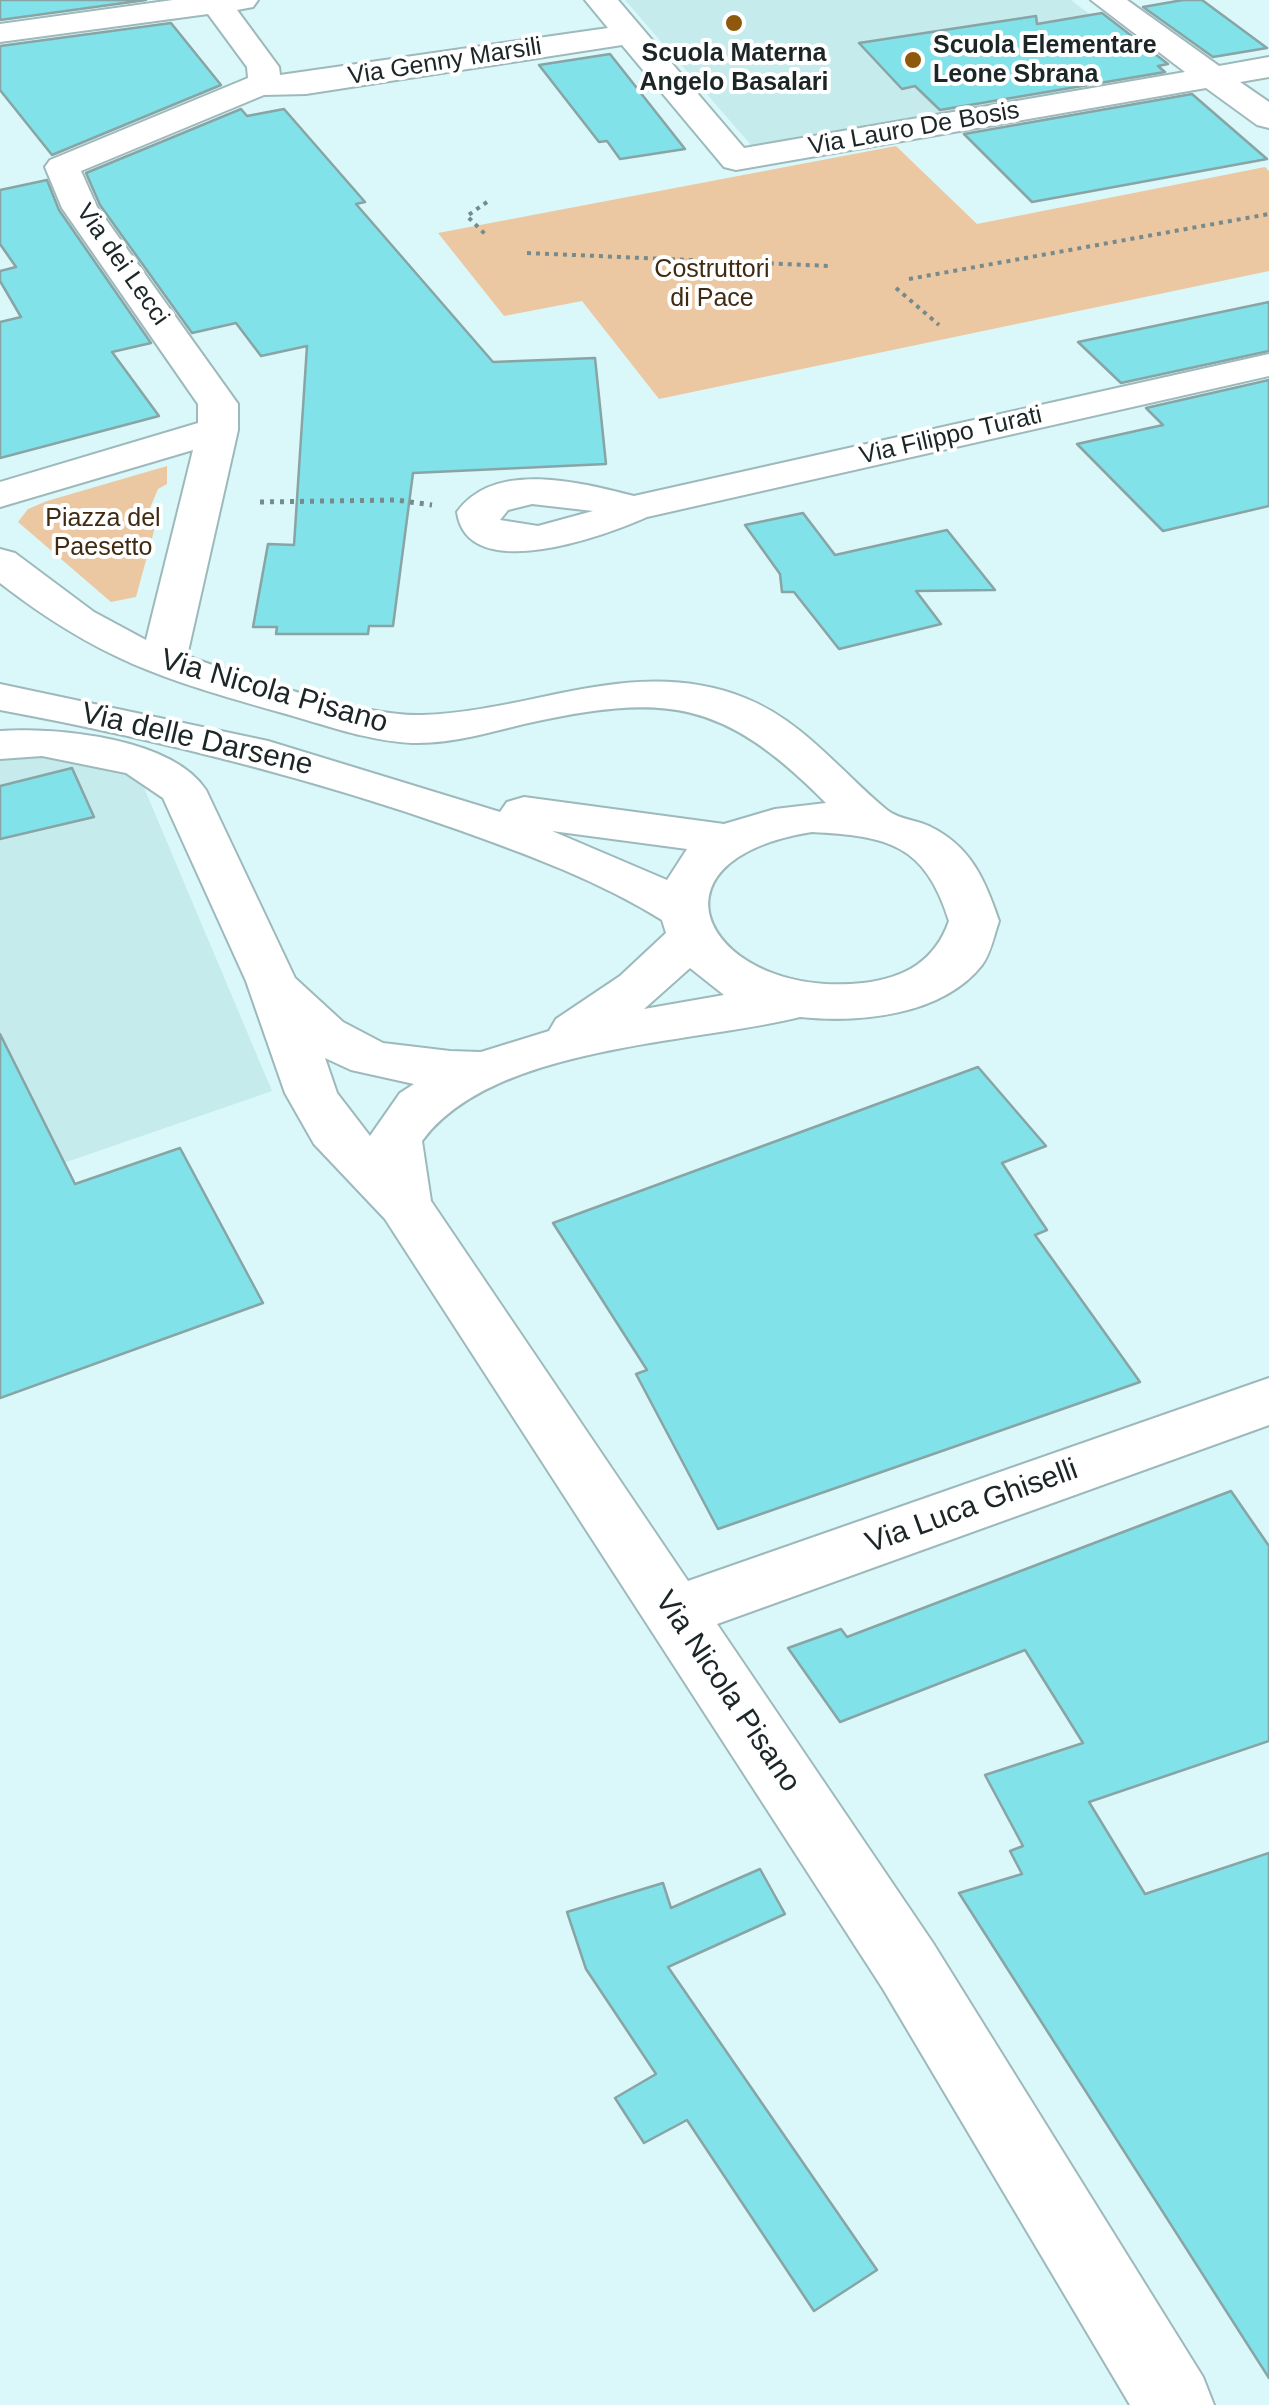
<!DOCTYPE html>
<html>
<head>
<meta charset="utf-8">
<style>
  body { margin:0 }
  canvas { display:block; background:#daf7f9 }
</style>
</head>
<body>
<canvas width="1269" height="2405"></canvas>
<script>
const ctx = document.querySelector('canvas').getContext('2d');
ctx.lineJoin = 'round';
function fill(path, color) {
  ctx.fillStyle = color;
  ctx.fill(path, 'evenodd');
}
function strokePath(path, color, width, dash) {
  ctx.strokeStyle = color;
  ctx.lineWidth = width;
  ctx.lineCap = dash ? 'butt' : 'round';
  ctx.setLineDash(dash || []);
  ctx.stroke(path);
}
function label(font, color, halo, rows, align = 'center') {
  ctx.font = font + ' Arial,sans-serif';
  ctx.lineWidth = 8;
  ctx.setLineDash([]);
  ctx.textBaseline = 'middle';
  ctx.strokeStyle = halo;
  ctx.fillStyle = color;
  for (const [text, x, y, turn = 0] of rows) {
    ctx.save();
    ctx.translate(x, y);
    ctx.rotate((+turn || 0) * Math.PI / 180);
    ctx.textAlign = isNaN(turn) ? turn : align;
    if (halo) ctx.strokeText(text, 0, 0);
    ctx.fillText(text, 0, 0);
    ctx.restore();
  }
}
fill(new Path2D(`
  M625 0H1071L1169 75 751 145Z
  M0 730 129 752 272 1091 0 1185Z`), '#c5ebed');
fill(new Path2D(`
  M896 146 977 224 1265 167 1269 171V271L659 399 582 301 504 316 438 233Z
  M167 466V484L158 489 150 508 157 520 136 597 111 602 18 522 28 509 47 501Z`), '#ecc8a2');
const building = new Path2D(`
  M0 0H146L0 20Z
  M1183 0H1202L1267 48 1213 57 1143 7Z
  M1102 13 1168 64 1158 66 1165 72 940 110 915 86 902 89 859 43 1036 16 1037 24Z
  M171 23 221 85 52 155 0 90V46Z
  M610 54 685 149 620 159 607 141 599 142 539 65Z
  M1192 94 1267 159 1032 202 964 134Z
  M241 109 247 116 284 109 365 202 356 204 493 362 595 358 606 464 413 473 393 626H369L368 634H276L277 627H253L268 544 294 545 307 346 261 356 236 323 192 333 100 205 86 173Z
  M47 180 59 210 151 343 112 352 159 416 0 458V322L21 317 0 281V271L16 267 0 244V190Z
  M1269 302V351L1121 383 1078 342Z
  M1269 380V506L1163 531 1077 444 1163 425 1146 408Z
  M803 513 835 555 947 530 995 590 916 591 941 624 839 649 794 592H782L780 574 745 525Z
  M72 768 94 817 0 839V786Z
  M0 1034 75 1184 180 1148 263 1303 0 1398Z
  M978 1067 1046 1146 1002 1163 1047 1230 1035 1235 1140 1382 718 1529 636 1374 647 1370 553 1223Z
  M1231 1491 1269 1546V1741L1089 1802 1145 1894 1269 1853V2378L959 1893 1022 1874 1010 1851 1023 1846 985 1775 1083 1743 1025 1650 840 1722 788 1648 841 1629 847 1637Z
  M760 1869 785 1914 668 1967 877 2270 814 2311 687 2120 644 2143 615 2098 656 2074 586 1969 567 1912 663 1883 671 1908Z`);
fill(building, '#81e2e9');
strokePath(building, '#89a4a5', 2.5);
const minor = new Path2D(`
  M173 0H258L253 7 237 10 279 67 280 75 608 28 585 0H618L744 148 1185 72 1091 0H1127L1219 66 1269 57V77L1240 82 1269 102V128L1257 125 1206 88 736 170 724 167 622 45 306 94 264 95 81 171 97 207 238 404V430L187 656C245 677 363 717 422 715 532 712 635 654 745 698 803 721 840 771 887 810 898 819 916 820 929 826 971 846 985 880 999 921 994 935 991 953 982 965 942 1016 859 1023 800 1017 692 1044 492 1045 422 1141L431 1201 688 1581 1269 1378V1425L717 1624 933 1943 1203 2377 1214 2405H1130L883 1989 385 1219 314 1144 285 1093 246 981 163 798 126 773 42 756 0 759V731C57 727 172 738 206 790L295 978 343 1022 383 1043 450 1051 481 1052 549 1031 556 1019 620 976 666 933 662 920C599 881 529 855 459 830 309 777 156 739 0 710V684L268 741 500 812 507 802 524 797 724 824 775 809 826 803C722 698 665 693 524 724 488 733 450 744 412 743 367 741 323 724 279 712 162 679 98 659 0 583V549L15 553 94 612 146 640 193 450 0 507V482L198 423V404L62 208 45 167 50 160 248 78 247 67 208 14 0 42V24ZM552 831 687 849 667 880ZM812 832C888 836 925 844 949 921 935 961 905 978 863 983 711 999 632 861 812 832ZM690 968 724 995 644 1009ZM325 1058 351 1070 414 1084 400 1093 370 1136 337 1093Z
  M1269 354V376L647 517C607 535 467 587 457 512 494 459 583 483 634 496ZM532 504 593 511 538 526 500 520 508 510Z`);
strokePath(minor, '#9eb9bb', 4);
strokePath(new Path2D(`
  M487 202 467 216 487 236
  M527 253 830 266
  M909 279 1269 214
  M896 288 939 325`), '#778a8c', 4, [4, 5]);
strokePath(new Path2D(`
  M260 502 396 500 432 505`), '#778a8c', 5, [4, 6]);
fill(minor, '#fff');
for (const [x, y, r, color] of [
  [734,23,10,"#8e590c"],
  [913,60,10,"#8e590c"]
]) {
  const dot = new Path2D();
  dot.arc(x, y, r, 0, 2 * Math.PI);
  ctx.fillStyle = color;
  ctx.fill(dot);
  strokePath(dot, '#fff', 4);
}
label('bold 25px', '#1c2627', '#fff', [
  ["Scuola Elementare",933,46],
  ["Leone Sbrana",933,75],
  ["Scuola Materna",734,54,"center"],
  ["Angelo Basalari",734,83,"center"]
], 'left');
label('25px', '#1c2627', '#fff', [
  ["Via Genny Marsili",445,62,-9],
  ["Via Lauro De Bosis",914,129,-10],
  ["Via dei Lecci",122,265,55],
  ["Via Filippo Turati",951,436,-13]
]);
label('25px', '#402b12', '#fff', [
  ["Costruttori",712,270],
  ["di Pace",712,299],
  ["Piazza del",103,519],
  ["Paesetto",103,548]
]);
label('30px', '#1c2627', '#fff', [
  ["Via Nicola Pisano",274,692,16],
  ["Via delle Darsene",197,740,13],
  ["Via Luca Ghiselli",972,1507,-20],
  ["Via Nicola Pisano",727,1692,56]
]);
</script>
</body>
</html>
